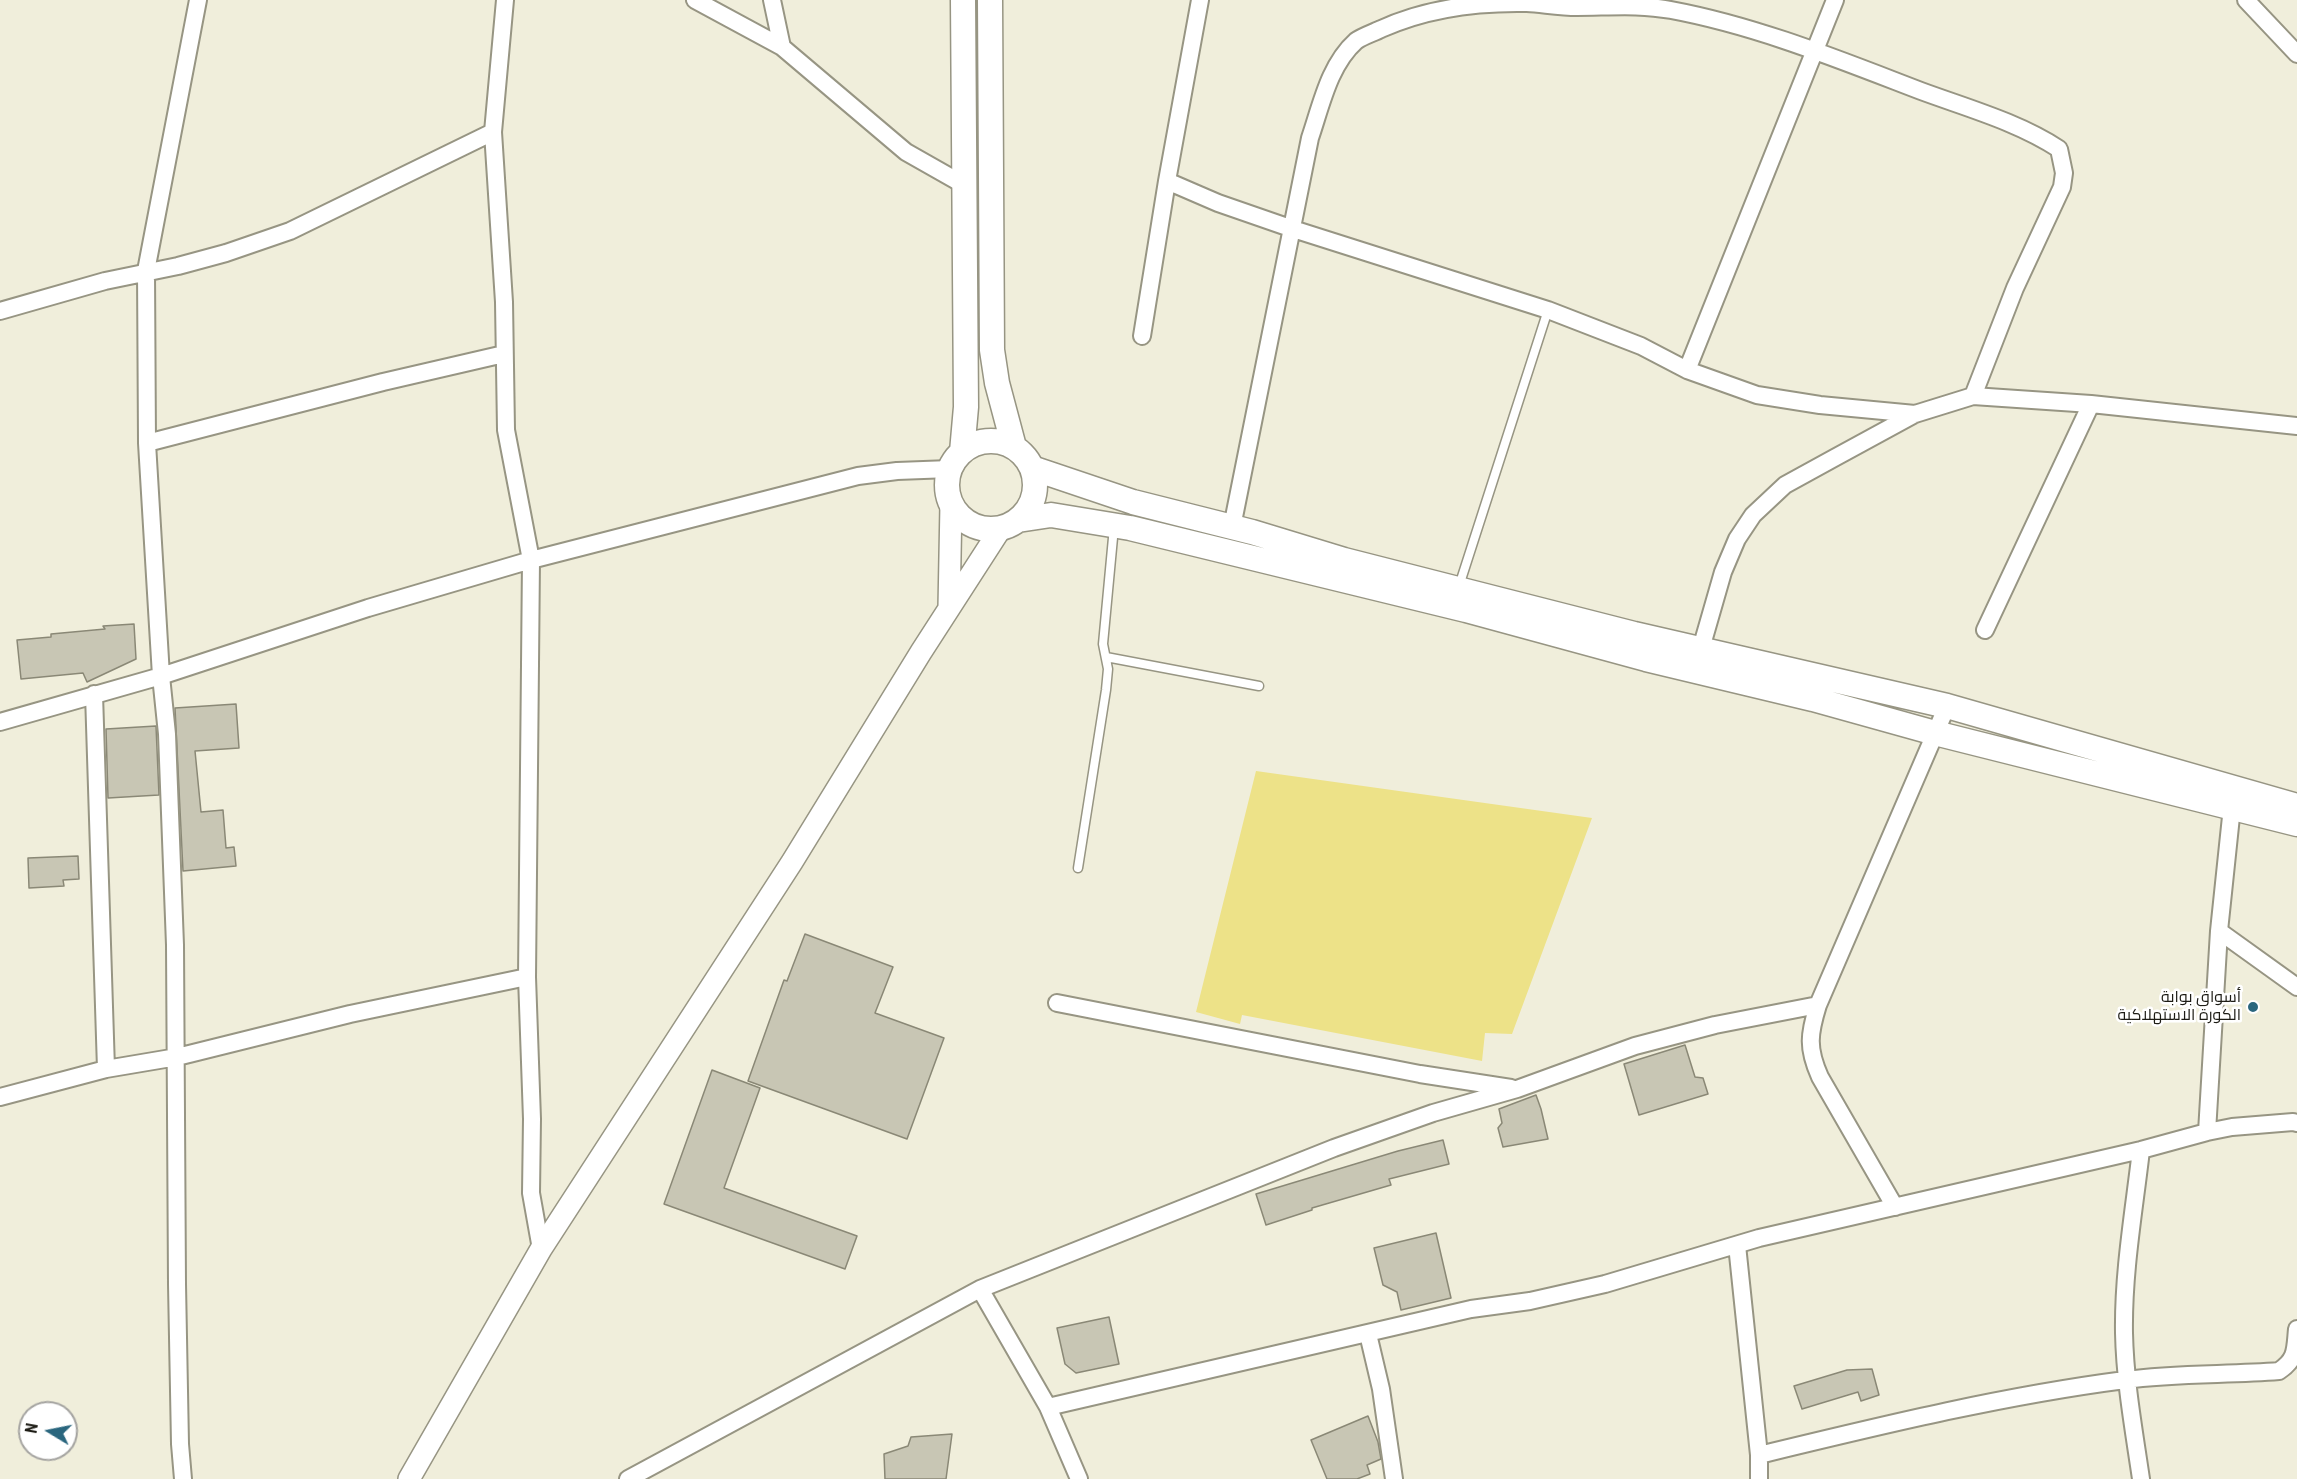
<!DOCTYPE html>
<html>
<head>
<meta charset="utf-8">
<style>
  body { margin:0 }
  #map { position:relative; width:2297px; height:1479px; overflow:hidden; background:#f0eedb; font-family:"Roboto Condensed",sans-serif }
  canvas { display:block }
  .north { position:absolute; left:18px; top:1401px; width:60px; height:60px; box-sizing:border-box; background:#fff; border:2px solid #a5a4a1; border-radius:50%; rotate:280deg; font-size:16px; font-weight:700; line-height:24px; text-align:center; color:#1d1c15 }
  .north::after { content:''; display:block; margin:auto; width:21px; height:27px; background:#2a667e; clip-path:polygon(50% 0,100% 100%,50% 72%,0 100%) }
</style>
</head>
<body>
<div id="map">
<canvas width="2297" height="1479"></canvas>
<div class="north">N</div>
</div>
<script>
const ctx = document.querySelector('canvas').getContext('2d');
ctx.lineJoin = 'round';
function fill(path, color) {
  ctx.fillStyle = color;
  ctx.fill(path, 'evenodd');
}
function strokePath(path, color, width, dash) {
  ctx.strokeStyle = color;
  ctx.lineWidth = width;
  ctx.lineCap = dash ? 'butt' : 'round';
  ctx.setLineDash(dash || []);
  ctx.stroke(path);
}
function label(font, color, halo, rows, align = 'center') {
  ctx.font = font + ' "Roboto Condensed",Cairo,sans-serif';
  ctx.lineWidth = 5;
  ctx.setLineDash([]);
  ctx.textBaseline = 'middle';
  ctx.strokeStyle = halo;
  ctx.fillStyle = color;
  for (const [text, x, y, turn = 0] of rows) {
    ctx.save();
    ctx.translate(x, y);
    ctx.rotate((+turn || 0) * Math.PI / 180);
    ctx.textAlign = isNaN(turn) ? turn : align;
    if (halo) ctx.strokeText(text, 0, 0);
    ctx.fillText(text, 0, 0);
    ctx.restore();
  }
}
fill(new Path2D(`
  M1256 771 1592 818 1512 1034 1485 1033 1482 1061 1242 1015 1240 1024 1196 1012Z`), '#ede288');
const building = new Path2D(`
  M134 624 136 659 87 682 83 673 21 679 17 640 51 637V634L105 629 103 626Z
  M236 704 239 748 195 751 201 812 223 810 226 848 234 847 236 866 183 871 175 708Z
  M156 726 159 795 108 798 106 729Z
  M78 856 79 879 63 880 64 886 29 888 28 858Z
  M805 934 893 967 875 1013 944 1038 907 1139 748 1081 784 980 787 981Z
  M1685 1045 1695 1077 1703 1078 1708 1094 1639 1115 1624 1064Z
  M712 1070 760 1088 724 1188 857 1236 845 1269 664 1204Z
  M1536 1095 1541 1109 1548 1139 1503 1147 1498 1128 1502 1123 1499 1109Z
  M1443 1140 1449 1164 1389 1179 1391 1185 1312 1208V1210L1266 1225 1256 1194 1398 1151Z
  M1436 1233 1451 1298 1401 1310 1397 1292 1383 1285 1374 1248Z
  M1109 1317 1119 1364 1076 1373 1065 1364 1057 1328Z
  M1872 1369 1879 1395 1861 1401 1858 1392 1802 1409 1794 1386 1847 1370Z
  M1368 1416 1378 1442 1381 1459 1367 1465 1370 1474 1357 1479H1327L1311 1440Z
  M952 1434 946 1479H885L884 1454 908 1446 911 1437Z`);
fill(building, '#c8c6b4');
strokePath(building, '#8a8876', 1.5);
const service = new Path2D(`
  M1459 586 1548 310
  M1106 657 1259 686
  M1078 868 1106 690 1108 669 1103 644 1114 527`);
const minor = new Path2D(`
  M505 0 493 132 504 302 506 430 531 560 527 977 532 1119 531 1193 541 1249
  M695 0 782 47 906 152 966 186
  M772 0 782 47
  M2246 0 2297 54
  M1167 181 1218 203 1293 229 1548 310 1641 346 1687 370 1757 395 1820 405 1915 414
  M0 311 105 281 178 266 226 253 290 231 493 132
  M1142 336 1167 181 1200 0
  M1687 370 1835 0
  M1973 396 2091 404 2297 426
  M147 443 383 382 504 354
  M1232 527 1310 138C1321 106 1329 65 1356 41 1363 36 1373 33 1381 29 1425 9 1478 2 1527 3 1543 4 1560 7 1577 7 1609 7 1639 4 1671 10 1757 26 1840 60 1921 91 1967 108 2018 122 2059 149L2064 173 2062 187 2015 288 1973 396 1915 414 1836 457 1785 485 1753 515 1737 539 1723 572 1698 659
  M1985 630 2091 404
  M94 694 106 1069
  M0 722 161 676 368 608 531 560 858 476 897 471 950 469
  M2219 931 2297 987
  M1057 1003 1420 1074 1511 1088
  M0 1097 106 1069 177 1057 350 1014 527 977
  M2207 1132 2219 931 2232 807
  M2141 1150C2134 1211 2123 1272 2124 1333 2125 1382 2134 1431 2141 1479
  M1895 1207 1820 1077C1807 1048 1809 1034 1818 1005L1947 706
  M1737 1245 1759 1455V1479
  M980 1289 1048 1407 1079 1479
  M1368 1334 1381 1389 1394 1479
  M1048 1407 1471 1309 1530 1301 1605 1284 1759 1238 2141 1150 2207 1132 2232 1127 2293 1122 2297 1123
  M1759 1455C1879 1426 2001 1396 2125 1380 2175 1373 2228 1375 2279 1371 2297 1359 2295 1349 2297 1329
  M183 1479 180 1444 177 1284 175 945 167 734 161 676 147 443 146 271 198 0
  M628 1479 980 1289 1334 1148 1433 1113 1517 1089 1635 1046 1715 1025 1818 1005`);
const tertiary = new Path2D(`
  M949 608 951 504
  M409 1479 541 1249 792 862 921 652 1001 528`);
const secondary = new Path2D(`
  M990 0 992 350 997 383 1014 447
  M947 485a44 44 0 1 1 88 0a44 44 0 1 1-88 0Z
  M962 452 966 407 963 0
  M1032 468 1133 502 1252 532 1344 560 1634 634 1947 706 2297 806
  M1018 520 1051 515 1130 528 1466 610 1646 659 1813 699 1935 733 2297 824`);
strokePath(service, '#979583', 11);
strokePath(minor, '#979583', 20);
strokePath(tertiary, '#979583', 24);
strokePath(secondary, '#979583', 27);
strokePath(service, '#fff', 8);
strokePath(minor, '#fff', 16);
strokePath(tertiary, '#fff', 21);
strokePath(secondary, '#fff', 24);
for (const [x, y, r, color] of [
  [2253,1007,6,"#2a667e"]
]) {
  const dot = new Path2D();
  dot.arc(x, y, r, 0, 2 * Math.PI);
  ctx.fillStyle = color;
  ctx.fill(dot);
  strokePath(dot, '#fff', 2);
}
label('16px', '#1d1c15', '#fff', [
  ["أسواق بوابة",2241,998],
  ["الكورة الاستهلاكية",2241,1016]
], 'right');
</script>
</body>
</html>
